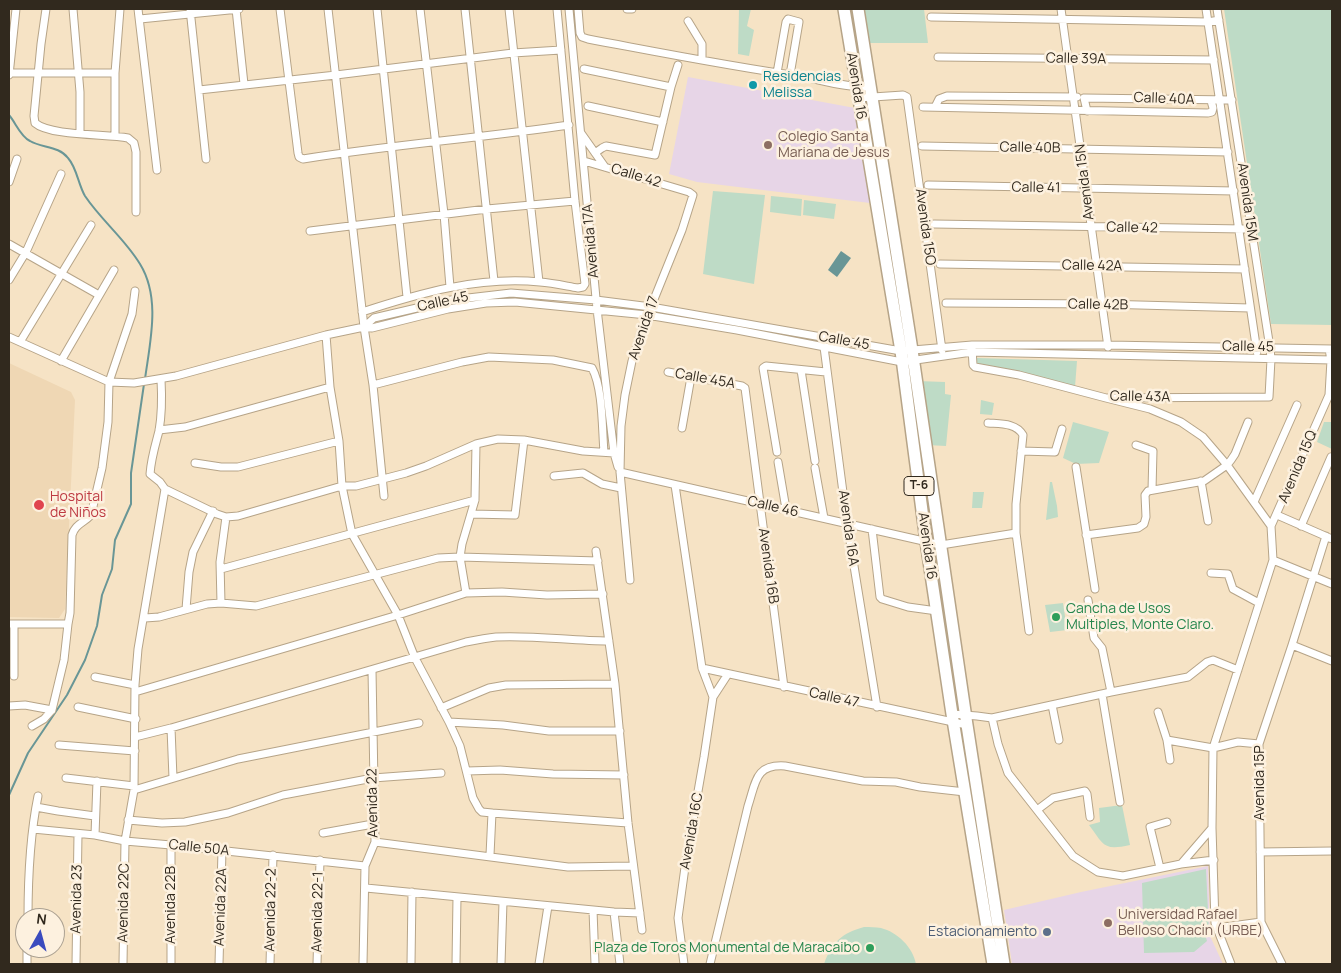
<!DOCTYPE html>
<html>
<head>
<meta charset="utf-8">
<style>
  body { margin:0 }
  #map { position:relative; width:1341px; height:973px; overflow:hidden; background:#f6e3c5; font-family:Manrope,sans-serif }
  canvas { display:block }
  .frame { position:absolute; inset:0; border:10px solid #31291e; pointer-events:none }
  .north { position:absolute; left:15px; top:908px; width:50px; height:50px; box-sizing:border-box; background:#fdf1df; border:1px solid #aba192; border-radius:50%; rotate:7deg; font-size:14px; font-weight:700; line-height:20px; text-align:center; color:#31291e }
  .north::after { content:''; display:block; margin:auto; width:18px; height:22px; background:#3b4bbe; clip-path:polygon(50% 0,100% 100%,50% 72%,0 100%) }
</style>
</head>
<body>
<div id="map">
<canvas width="1341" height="973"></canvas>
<div class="frame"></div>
<div class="north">N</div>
</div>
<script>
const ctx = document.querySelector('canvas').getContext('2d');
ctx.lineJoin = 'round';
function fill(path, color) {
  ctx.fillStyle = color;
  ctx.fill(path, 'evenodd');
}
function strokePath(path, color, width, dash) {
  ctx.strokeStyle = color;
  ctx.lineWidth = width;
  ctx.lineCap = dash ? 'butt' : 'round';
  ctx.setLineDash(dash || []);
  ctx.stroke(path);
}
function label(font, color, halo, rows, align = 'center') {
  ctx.font = font + ' Manrope,sans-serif';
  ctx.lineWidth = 5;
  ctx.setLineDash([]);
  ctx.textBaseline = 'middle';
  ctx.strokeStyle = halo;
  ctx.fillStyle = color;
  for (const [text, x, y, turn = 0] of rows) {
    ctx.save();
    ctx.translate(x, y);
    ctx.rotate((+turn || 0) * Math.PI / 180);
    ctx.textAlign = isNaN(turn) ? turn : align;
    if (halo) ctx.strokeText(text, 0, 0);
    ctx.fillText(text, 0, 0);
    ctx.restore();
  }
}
fill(new Path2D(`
  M9 363 71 392 75 400 65 609 59 618 9 617Z`), '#efd7b4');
fill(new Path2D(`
  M688 77 855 108 870 203 697 182 669 174Z
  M1208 866 1210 936 1223 964H1012L1004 910 1081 892Z`), '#e7d5e7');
fill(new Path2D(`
  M739 9H751L747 26 754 30 749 56 738 54Z
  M864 9H924L928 43H869Z
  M1224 9H1332V325L1271 324Z
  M713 191 765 195 754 284 703 274Z
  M771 196 802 199 801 216 770 212Z
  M804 200 836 204 834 219 803 215Z
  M977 358 1077 361 1075 387 977 365Z
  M917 381 945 382V394L951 395 946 446 927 445Z
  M981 400 994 403 992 415 980 414Z
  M1073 422 1109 432 1099 463 1076 464 1063 458Z
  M1324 422H1332V449L1317 442Z
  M1050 482H1052L1057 506 1058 517 1046 520Z
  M973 492H984L982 508H972Z
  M1063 603 1067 630 1050 632 1045 605Z
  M1122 805 1130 845C1103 851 1104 845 1089 825L1100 822 1099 808Z
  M1206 869 1209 933 1205 934 1207 941 1194 952 1144 953 1142 883Z
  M864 927C870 927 876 927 881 928 897 932 913 947 916 964H824C832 942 842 933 864 927Z`), '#bedbc6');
fill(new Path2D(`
  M841 251 851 258 837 277 828 270Z`), '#699696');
strokePath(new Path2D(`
  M9 115C16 123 20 136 30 141 42 148 59 146 68 158 77 168 78 184 85 196 101 220 125 239 140 264 161 298 150 342 145 379
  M9 795 28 753 67 695 85 660 97 626 102 595 112 569 115 540 131 504V473L144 384`), '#699696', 2);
const minor = new Path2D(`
  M46 9 41 44 34 116 35 123C50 136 106 134 128 138L134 143 136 152V212
  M73 9 80 92V133
  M138 9 157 170
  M190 9 206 159
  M236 9 244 84
  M280 9 298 153 299 157 303 159C391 145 480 138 569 125
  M328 9 364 327 373 385 384 496
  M377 9 407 297
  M420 9 444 214 450 287
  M465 9 494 281
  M509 9 539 282
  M569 9 597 309 614 453 618 467
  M578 9 580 33 582 37 588 39C658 52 728 66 799 76 822 80 847 88 870 87
  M627 9H632
  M1061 9 1108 347
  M1206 9 1257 352
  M931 17 1208 22 1219 20
  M140 19 239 9
  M688 21 702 44V60
  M938 57 1214 60
  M584 69 671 87
  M9 73H115
  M777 73 786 22 788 19 799 22 790 75
  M9 75 16 9
  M199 90 336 75 513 53 561 50
  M858 98 903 95 907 97 942 350
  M588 106 663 122
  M923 107 1208 113 1212 112 1213 108 1211 101
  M935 107 939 99 947 96 1077 97
  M1087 111 1084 98 1232 100
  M581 133 605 167
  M115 136V73L120 9
  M922 146 1228 152
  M595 153 602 148 606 146 655 155 671 87 678 65
  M584 161 689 192 693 195 682 230 642 329 632 361 625 395 621 426 620 472 630 580
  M9 182 17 159
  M928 185 1234 191
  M934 224 1244 229
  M310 231 487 209 575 201
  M9 244 99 295
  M940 264 1245 269
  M9 280 26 252 61 174
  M946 303 1102 304 1250 308
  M362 312C420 293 479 276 540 282 553 283 566 286 578 288L583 287 585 284 575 201 557 9
  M364 327 374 318 451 300 511 293 596 300 651 307 901 351 972 345H1108L1332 349
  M326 335 330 387 339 441 342 486 352 534 398 615 415 658 449 722 460 746 473 798 479 809 482 812 492 813 490 855
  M9 337 109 382 134 383 176 376 326 335 364 327 372 328 448 309 486 303 515 302 647 315 737 330 902 362 972 352 1332 360
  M20 342 91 225
  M824 347 847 523 877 707
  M972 348 973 365 975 367 1019 375 1106 398 1269 397 1271 359 1270 348 1217 9
  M61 361 114 270
  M801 370 815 461
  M668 372 742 386 745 388 784 687
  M373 385 462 362 489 357 553 360 592 368C603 388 602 429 604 452
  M682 428 691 377
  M159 430 185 427 330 387
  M1136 445 1153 451 1152 490
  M1021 451 1055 452 1062 429
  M777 452 763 368 766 366 826 372
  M778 462 786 509
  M195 463 221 467H238L339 441
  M1076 467 1095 589
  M815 468 824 518
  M620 472 941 545 1016 533V504L1023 435C1016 423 1001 424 988 423
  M554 476 583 473 602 484 621 488
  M1201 481 1208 521
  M675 485 702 668 713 697
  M165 489 217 514 226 517 238 516 342 486H356L406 473 426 466 476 444 498 439 524 440 583 451 614 453
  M1254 502 1297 405
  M471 514 515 515 524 440
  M1277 515 1332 539
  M1271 526 1329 395 1331 360 1329 349
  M1301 526 1331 457
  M872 529 880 597 882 599 908 607 937 611
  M1016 533 1029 631
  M1086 535 1138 528 1144 524 1146 517 1145 495 1148 491 1204 481 1227 465 1231 460 1235 454 1248 422
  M596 551 615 684 628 823 642 930
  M1273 560 1332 584
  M221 569 475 500
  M1211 573 1228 574 1233 589 1259 603
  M466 593 460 557 462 544 475 500 476 444
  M1088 600 1094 638 1102 648 1111 692
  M221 603 220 562 226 517
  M186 609 189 572 193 552 213 511
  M145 618 159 617 207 604 221 603 256 606 438 558 460 557 598 561
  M9 624H68L70 613 72 535C75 524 84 523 91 515L102 468 108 422 109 382 132 314 135 291
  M14 624V676
  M1292 645 1332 661
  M702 668 967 725
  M95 677 135 685
  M135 692 398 615 466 593 502 592 547 595 603 594
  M1102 694 1120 802
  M1052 705 1059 740
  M9 706 25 705 52 710
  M78 707 136 719
  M441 708 489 688 506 685 615 684
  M1158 712 1167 740 1170 760
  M952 714 977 716 992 718 998 744 1008 773 1073 856 1098 872 1123 876 1181 864 1212 828 1213 748 1273 560 1271 526 1227 465 1203 437 1181 422 1150 409 1106 398
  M992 718 1111 692 1188 677 1207 662 1213 660 1238 670
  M449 722 503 725 549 731H620
  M32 726 44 719 52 710 64 660 68 624
  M171 728 173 778
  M135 737 171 728 466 642C476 640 486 638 496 637 534 635 572 641 609 641
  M1167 740 1213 748 1238 742 1259 744
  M59 745 135 751
  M467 771 500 770 553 774 624 775
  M66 778 134 786
  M134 790 238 759 419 723
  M36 807 58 811 95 816
  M1037 810 1053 798 1085 791 1087 794 1090 817
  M492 813 628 823
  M128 820 162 823 185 822 228 813 283 795 373 778 441 773
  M1212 828 1215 923 1231 964
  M33 829 95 835 125 841 171 845 365 866
  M323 833 373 824
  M95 835 97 781
  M375 842 568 867 633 866
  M1260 852 1332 851
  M1181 864 1214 860
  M1160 868 1150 827 1167 822
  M366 888 614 912 640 913
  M593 910 595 964
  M614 912 620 964
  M28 918C28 878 30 835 38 796
  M1217 928 1261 922
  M27 964V948
  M76 964 78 834
  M123 964 125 841 134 790 135 685 138 649 165 489 160 482 150 474C151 459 155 446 159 431 162 414 162 397 161 379
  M171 964V845
  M219 964 222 850
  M270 964 273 855
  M317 964 320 860
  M363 964 365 866 375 842 372 670
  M411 964 412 892
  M456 964 457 897
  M501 964 503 902
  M539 964 548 906
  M684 964 678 918 686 860 704 757 713 697 728 674
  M710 964 748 806C756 782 755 764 785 766L863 781 896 782 920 787 965 792
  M1282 964 1261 922 1259 744 1292 645 1326 536`);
const trunk = new Path2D(`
  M844 9 901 351 926 541 952 714 993 964
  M858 9 912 350 967 725 1004 964`);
strokePath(minor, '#b6a488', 9);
strokePath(trunk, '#b6a488', 14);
strokePath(minor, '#fff', 7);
strokePath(trunk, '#fff', 11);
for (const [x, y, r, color] of [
  [753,85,5,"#0f9aa8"],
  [768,145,5,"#8d6e63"],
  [39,505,6,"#e0444e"],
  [1056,617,5,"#2e9e5b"],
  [1108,923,5,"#8d6e63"],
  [1047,932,5,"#5c6f8a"],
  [870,948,5,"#2e9e5b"]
]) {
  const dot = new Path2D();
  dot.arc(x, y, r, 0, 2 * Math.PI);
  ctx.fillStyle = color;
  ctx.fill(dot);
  strokePath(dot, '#fdf1df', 2);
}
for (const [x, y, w] of [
  [919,486,30]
]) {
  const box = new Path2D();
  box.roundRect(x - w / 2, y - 9.5, w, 19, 4);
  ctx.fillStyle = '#fdf1df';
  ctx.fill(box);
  strokePath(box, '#31291e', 1);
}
label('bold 12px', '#31291e', null, [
  ["T-6",919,486]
]);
label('14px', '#31291e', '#fdf1df', [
  ["Calle 39A",1076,59,1],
  ["Avenida 16",856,86,81],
  ["Calle 40A",1164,99,2],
  ["Calle 40B",1030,148,1],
  ["Calle 42",636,176,17],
  ["Avenida 15N",1085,182,-97],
  ["Calle 41",1036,188,1],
  ["Avenida 15M",1247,202,82],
  ["Avenida 15O",925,227,82],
  ["Calle 42",1132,228,1],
  ["Avenida 17A",591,241,-95],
  ["Calle 42A",1092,266,1],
  ["Calle 45",443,302,-12],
  ["Calle 42B",1098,305,1],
  ["Avenida 17",644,328,-71],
  ["Calle 45",844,341,10],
  ["Calle 45",1248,347,1],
  ["Calle 45A",705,379,10],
  ["Calle 43A",1140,397,1],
  ["Avenida 15Q",1298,467,-67],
  ["Calle 46",773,507,13],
  ["Avenida 16A",848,528,82],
  ["Avenida 16",927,546,82],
  ["Avenida 16B",768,566,82],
  ["Calle 47",834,698,12],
  ["Avenida 15P",1260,783,-90],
  ["Avenida 22",373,803,-91],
  ["Avenida 16C",692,831,-80],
  ["Calle 50A",199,848,6],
  ["Avenida 23",77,899,-89],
  ["Avenida 22C",124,903,-89],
  ["Avenida 22B",171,905,-90],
  ["Avenida 22A",221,907,-88],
  ["Avenida 22-2",271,910,-89],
  ["Avenida 22-1",318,912,-89]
]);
label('14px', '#0d838f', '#fdf1df', [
  ["Residencias",763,77],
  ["Melissa",763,93]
], 'left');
label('14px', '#785e54', '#fdf1df', [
  ["Colegio Santa",778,137],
  ["Mariana de Jesus",778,153],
  ["Universidad Rafael",1118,915],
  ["Belloso Chacín (URBE)",1118,931]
], 'left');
label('14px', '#be3a42', '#fdf1df', [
  ["Hospital",50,497],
  ["de Niños",50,513]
], 'left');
label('14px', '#27864d', '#fdf1df', [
  ["Cancha de Usos",1066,609],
  ["Multiples, Monte Claro.",1066,625],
  ["Plaza de Toros Monumental de Maracaibo",860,948,"right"]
], 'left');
label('14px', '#4e5e75', '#fdf1df', [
  ["Estacionamiento",1037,932]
], 'right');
</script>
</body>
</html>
